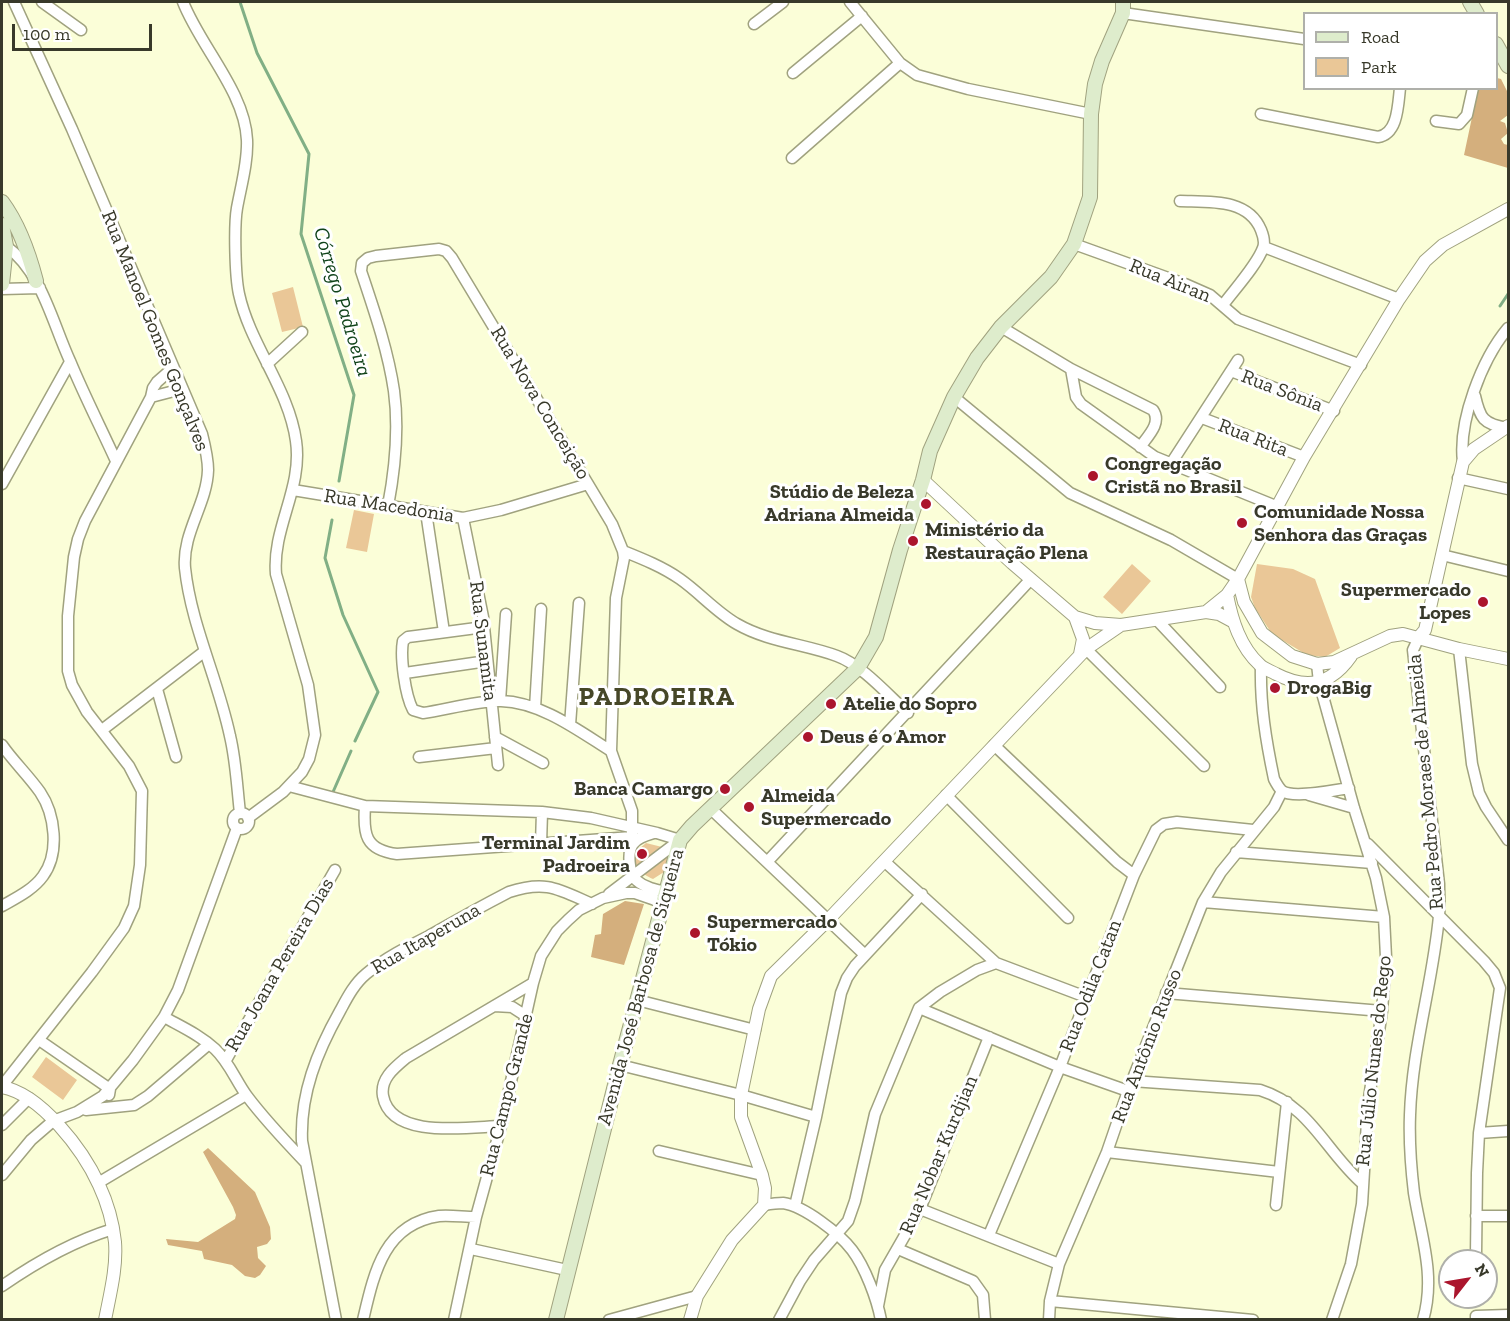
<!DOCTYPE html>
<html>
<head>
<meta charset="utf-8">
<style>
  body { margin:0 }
  #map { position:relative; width:1510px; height:1321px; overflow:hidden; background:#fbfed8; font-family:"Zilla Slab",serif }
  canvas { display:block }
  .frame { position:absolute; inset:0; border:3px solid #38392a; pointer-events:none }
  .legend { position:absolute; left:1303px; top:12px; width:195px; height:78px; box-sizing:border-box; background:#fff; border:2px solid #afb0aa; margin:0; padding:8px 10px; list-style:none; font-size:18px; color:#38392a }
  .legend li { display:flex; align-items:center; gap:12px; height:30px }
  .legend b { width:30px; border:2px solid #afb0aa }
  .north { position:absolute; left:1438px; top:1249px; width:60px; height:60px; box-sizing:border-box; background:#fff; border:2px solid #afb0aa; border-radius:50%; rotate:59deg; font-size:16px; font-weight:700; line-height:24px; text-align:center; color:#38392a }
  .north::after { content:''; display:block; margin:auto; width:21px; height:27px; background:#ab152d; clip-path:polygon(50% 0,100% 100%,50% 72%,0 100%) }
  .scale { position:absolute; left:12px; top:24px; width:140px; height:27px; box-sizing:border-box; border:3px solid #38392a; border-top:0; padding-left:8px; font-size:18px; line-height:21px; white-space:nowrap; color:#38392a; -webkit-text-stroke:4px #fff; paint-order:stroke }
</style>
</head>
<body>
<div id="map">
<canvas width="1510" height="1321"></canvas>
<div class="frame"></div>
<ul class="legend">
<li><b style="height:8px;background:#deeccc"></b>Road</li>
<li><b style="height:16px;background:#eac797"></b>Park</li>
</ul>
<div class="north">N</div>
<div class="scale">100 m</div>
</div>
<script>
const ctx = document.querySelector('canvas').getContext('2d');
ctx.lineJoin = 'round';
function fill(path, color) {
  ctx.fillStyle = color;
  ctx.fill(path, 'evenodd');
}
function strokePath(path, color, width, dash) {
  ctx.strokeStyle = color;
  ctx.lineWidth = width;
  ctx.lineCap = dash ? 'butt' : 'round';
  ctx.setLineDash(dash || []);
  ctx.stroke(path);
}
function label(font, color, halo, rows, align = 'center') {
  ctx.font = font + ' "Zilla Slab",serif';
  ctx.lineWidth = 6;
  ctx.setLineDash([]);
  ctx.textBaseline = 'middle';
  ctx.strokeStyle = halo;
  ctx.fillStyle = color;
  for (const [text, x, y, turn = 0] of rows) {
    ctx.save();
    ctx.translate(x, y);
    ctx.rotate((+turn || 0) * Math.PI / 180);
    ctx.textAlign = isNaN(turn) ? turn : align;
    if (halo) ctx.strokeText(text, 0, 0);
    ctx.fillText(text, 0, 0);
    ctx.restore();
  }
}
fill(new Path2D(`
  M293 287 303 327 282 332 272 293Z
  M354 510 374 514 367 552 346 548Z
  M1132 564 1151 581 1122 614 1103 597Z
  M1257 564 1293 569 1315 579 1340 648 1325 657 1307 655 1272 634 1255 608 1251 597Z
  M646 843 662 847 668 859 664 872 653 879C640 873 636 868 633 854Z
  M46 1057 77 1080 63 1100 32 1077Z`), '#eac797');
fill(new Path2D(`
  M1497 78 1501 79 1508 93V115L1500 121 1505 123 1508 133 1501 139 1504 144 1508 145V168L1464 155 1478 89 1496 88Z
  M625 901 644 904 624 965 591 957 595 935 601 934 603 914Z
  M208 1148 255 1192 270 1227 271 1239 267 1244 257 1247 258 1258 266 1266 260 1275 255 1278 245 1276 232 1265 204 1259 202 1251 168 1245 166 1239 198 1242 235 1219 236 1215 233 1207 203 1152Z`), '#d4af7d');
strokePath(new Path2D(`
  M240 2 257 53 309 154 301 234 354 395 339 481
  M1500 306 1508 294
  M332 520 325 558 343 615 378 692 355 741
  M333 792 351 751`), '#81af85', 3);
const minor = new Path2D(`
  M14 2 72 129 202 434C205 446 208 458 208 470 207 504 182 533 185 568 191 625 218 679 230 736 236 761 237 787 240 813
  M42 2 81 30
  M183 2C200 46 245 92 247 140 248 162 241 186 237 208 234 225 235 276 239 294 250 345 289 389 296 441 303 488 272 528 276 574L308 685 315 735 309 759 302 772 283 792 248 818
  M850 2 900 63 917 75 968 89 1091 114
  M1123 13 1304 39
  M754 24 783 2
  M793 73 862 16
  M1261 114 1378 137C1398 134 1398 105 1400 88
  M1436 121 1459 124 1467 115 1473 88
  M792 158 900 63
  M1180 201C1209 202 1248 198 1261 230 1263 235 1265 243 1263 248 1257 265 1234 290 1223 305
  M1074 244 1185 284 1210 295 1238 319 1361 365
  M6 246C42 272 52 322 70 361 84 395 101 428 116 461
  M1264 247 1399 299
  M2 289 40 288
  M1001 327 1071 369 1153 410C1162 423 1148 436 1140 447
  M267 364 302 332
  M1071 369 1076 397 1081 404 1155 457 1278 507
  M1231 371 1334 411
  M1475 396C1480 418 1483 424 1507 428
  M151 397 174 391 184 393
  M954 397 1070 493 1171 540 1238 579
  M1202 418 1304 457
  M1172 462 1238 360
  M1463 462C1458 421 1482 359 1508 328
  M1458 478 1508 489
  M2 484 70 362
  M293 490 463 518 501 510 588 484
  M388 506C395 469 399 428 394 391 388 350 374 310 361 271L362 263 368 258 376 256 439 249 446 251 452 258 588 484 612 524 623 551 624 558 616 598 611 751 632 811V845
  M426 512 444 632
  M463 518 483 617 498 765
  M623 551C643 559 663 567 680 579 700 593 716 612 737 624 768 642 805 644 837 656 862 665 888 695 908 713
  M1442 555 1508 571
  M1157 620 1220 687
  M484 627 416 636 408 637 403 641C400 657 405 695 413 710L423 713C445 710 480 700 501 701 541 702 579 731 611 751
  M1419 637 1413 650 1439 884C1439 894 1440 905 1439 916 1433 982 1412 1048 1410 1115 1409 1141 1411 1168 1414 1193 1421 1236 1436 1276 1423 1320
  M1086 649 1204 766
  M1459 649 1472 764 1479 793 1486 807 1508 840
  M1317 664 1319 682 1354 808 1376 878 1384 917 1386 957 1382 1011 1368 1105 1362 1204 1351 1264 1332 1320
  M1261 666C1260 705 1266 741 1274 779 1276 783 1279 788 1282 791 1294 799 1335 790 1349 788
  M405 673 487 661
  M157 689 176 757
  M500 701 506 614
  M535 708 541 609
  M570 725 579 603
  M102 730 205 651
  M495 737 543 763
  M2 745C13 761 28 775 40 792 55 814 60 853 43 876 33 890 16 898 2 906
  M994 745 1117 862 1134 875
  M419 757 496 748
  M289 786 365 806 542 812 591 818 657 833 680 840
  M946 795 1068 918
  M1309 795 1354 808
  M365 806C363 834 365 850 397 854L632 837
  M710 808 865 955
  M233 821a8 8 0 1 1 16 0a8 8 0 1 1-16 0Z
  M654 833C647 835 638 837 633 844 627 852 629 873 636 880 645 888 656 890 667 892
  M541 844 542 812
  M1368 844 1484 961 1494 973 1500 988 1479 1133 1477 1173 1476 1255
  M1236 852 1372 863
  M884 861 996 963 1086 997
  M767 862 1031 579
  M609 894 680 840
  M1203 902 1384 917
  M1166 993 1382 1011
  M637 1000 755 1030
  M494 1006 512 1007 526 1016
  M919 1008 1060 1067 1128 1091
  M164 1017C182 1027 200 1035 215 1049 229 1062 236 1081 247 1096 265 1120 285 1141 306 1163
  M39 1040 110 1089 109 1095
  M226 1060 335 870
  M620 1065 741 1095 816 1117
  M1132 1081 1260 1090C1311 1106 1325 1151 1363 1184
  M2 1086 92 972 124 928 134 906 140 865 142 791 129 766 87 712 72 685 68 671V616L74 557 78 539 85 521 151 397 153 388 157 382 173 368
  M86 1110 134 1105 148 1096 209 1044
  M2 1125 29 1098
  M501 1126C469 1127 391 1140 383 1096 380 1079 394 1068 406 1058L533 983
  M1479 1133 1508 1131
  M659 1151 762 1175
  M1107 1152 1279 1172
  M2 1175 31 1140 53 1121 77 1112 103 1096 133 1060 164 1017 178 990 237 828
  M98 1183 246 1095
  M764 1205C770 1204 777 1203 783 1203 804 1206 839 1233 852 1250 865 1267 877 1299 881 1320
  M1276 1205 1287 1102
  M795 1206 816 1117 841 993 847 978 855 966 922 894
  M920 1209 1059 1264
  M1476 1216H1508
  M989 1235 1060 1067 1134 875 1156 830 1164 824 1177 822 1253 830
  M471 1249 567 1270
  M898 1249 973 1281 983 1295 985 1320
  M2 1286C35 1263 74 1241 113 1229
  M1050 1301 1253 1320
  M878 1306 885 1270 920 1209 989 1037
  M336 1320 302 1141C300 1094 317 1052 340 1011 347 998 354 984 366 974 385 958 407 947 429 936 455 921 482 906 509 892 546 880 558 889 592 904
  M363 1320C374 1273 384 1224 439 1216 451 1215 464 1217 476 1217
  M454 1320 476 1217 501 1126 533 983 541 956 557 931 568 920 579 910 603 898 626 893H635L664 903
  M609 1320 697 1296
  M779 1320 800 1281 814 1260 848 1221 855 1201 875 1114 919 1008 940 992 977 970 996 963
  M1049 1320 1050 1301 1059 1264 1107 1152 1128 1091 1203 902 1221 872 1274 807 1282 791
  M1476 1320V1316L1508 1315`);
const tertiary = new Path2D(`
  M923 480 1012 563 1075 617 1095 623 1121 625
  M1238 579 1244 602 1262 633 1292 656 1317 664 1334 662 1390 636 1403 634 1459 649 1508 659
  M1227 595C1232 620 1240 647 1260 665 1264 669 1271 671 1276 674 1307 690 1331 685 1351 656
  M1206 612 1227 595 1238 579 1304 457 1399 299 1425 261 1443 245 1508 209
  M1075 617 1083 639 1080 654
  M1419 637 1425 630 1463 462 1474 449 1508 426
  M2 1087C41 1094 83 1150 99 1185 107 1202 113 1223 115 1242 117 1268 110 1294 105 1320
  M690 1320 697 1296 732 1240 764 1205 765 1188 762 1175 741 1117V1095L759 1009 771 976 828 920 1086 649 1121 625 1206 612 1219 614 1232 621`);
const secondary = new Path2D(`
  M1470 2 1477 14
  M1496 44 1508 66
  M2 202C19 225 29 254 36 281
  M2 225 6 246 2 284
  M556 1320 620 1065 680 840 692 826 858 668 876 637 900 550 923 480 930 451 954 397 977 358 1001 327 1051 277 1074 244 1090 197 1091 114 1095 84 1102 61 1123 13V2`);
strokePath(minor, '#a0a27f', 13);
strokePath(tertiary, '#a0a27f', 14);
strokePath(secondary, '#a0a27f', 16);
strokePath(minor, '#fff', 10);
strokePath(tertiary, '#fff', 12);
strokePath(secondary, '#deeccc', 14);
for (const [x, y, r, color] of [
  [1093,476,6,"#ab152d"],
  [926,504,6,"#ab152d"],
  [1242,523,6,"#ab152d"],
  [913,541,6,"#ab152d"],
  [1483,602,6,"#ab152d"],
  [1275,688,6,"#ab152d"],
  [831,704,6,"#ab152d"],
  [808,737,6,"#ab152d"],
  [725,789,6,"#ab152d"],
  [749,807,6,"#ab152d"],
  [642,854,6,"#ab152d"],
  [695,933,6,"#ab152d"]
]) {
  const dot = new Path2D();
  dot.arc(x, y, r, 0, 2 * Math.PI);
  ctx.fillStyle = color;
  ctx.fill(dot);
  strokePath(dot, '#fff', 2);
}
label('20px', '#38392a', '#fff', [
  ["Rua Airan",1170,281,22],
  ["Rua Manoel Gomes Gonçalves",155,331,68],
  ["Rua Sônia",1282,391,21],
  ["Rua Nova Conceição",540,403,59],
  ["Rua Rita",1253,438,21],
  ["Rua Macedonia",389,506,9],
  ["Rua Sunamita",483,641,83],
  ["Rua Pedro Moraes de Almeida",1426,782,-95],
  ["Rua Itaperuna",426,939,-30],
  ["Rua Joana Pereira Dias",280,965,-60],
  ["Rua Odila Catan",1091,986,-69],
  ["Avenida José Barbosa de Siqueira",641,987,-75],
  ["Rua Antônio Russo",1147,1046,-69],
  ["Rua Júlio Nunes do Rego",1374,1061,-84],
  ["Rua Campo Grande",507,1095,-76],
  ["Rua Nobar Kurdjian",939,1155,-67]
]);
label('bold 20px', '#38392a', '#fff', [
  ["Congregação",1105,464],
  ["Cristã no Brasil",1105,487],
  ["Stúdio de Beleza",914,492,"right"],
  ["Adriana Almeida",914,515,"right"],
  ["Comunidade Nossa",1254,512],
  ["Senhora das Graças",1254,535],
  ["Ministério da",925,530],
  ["Restauração Plena",925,553],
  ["Supermercado",1471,590,"right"],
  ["Lopes",1471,613,"right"],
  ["DrogaBig",1287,688],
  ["Atelie do Sopro",843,704],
  ["Deus é o Amor",820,737],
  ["Banca Camargo",713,789,"right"],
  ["Almeida",761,796],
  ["Supermercado",761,819],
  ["Terminal Jardim",630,843,"right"],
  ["Padroeira",630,866,"right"],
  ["Supermercado",707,922],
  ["Tókio",707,945]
], 'left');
label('italic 21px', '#10431a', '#fff', [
  ["Córrego Padroeira",342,302,73]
]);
ctx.letterSpacing = '1.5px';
label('bold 26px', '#464727', '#fff', [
  ["PADROEIRA",657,698]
]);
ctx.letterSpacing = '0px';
</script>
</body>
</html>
